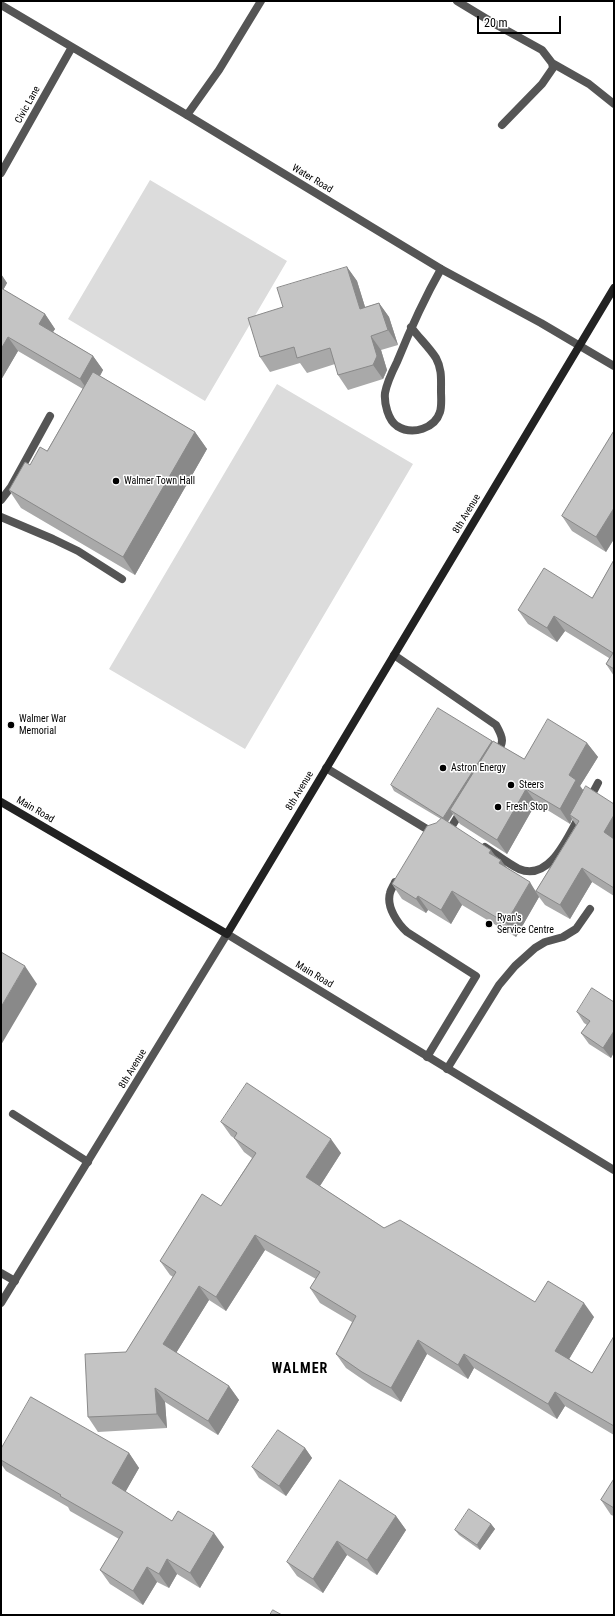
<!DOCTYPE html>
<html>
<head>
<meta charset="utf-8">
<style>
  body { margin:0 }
  #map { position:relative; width:615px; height:1616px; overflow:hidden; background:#fff; font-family:"Roboto Condensed",sans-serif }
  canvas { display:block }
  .frame { position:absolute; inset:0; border:2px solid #000; pointer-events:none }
  .scale { position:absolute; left:477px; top:16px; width:84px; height:18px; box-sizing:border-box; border:2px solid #000; border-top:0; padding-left:5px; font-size:12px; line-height:14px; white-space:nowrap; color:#000; -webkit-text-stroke:3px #fff; paint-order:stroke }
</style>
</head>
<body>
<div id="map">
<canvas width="615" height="1616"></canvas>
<div class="frame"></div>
<div class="scale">20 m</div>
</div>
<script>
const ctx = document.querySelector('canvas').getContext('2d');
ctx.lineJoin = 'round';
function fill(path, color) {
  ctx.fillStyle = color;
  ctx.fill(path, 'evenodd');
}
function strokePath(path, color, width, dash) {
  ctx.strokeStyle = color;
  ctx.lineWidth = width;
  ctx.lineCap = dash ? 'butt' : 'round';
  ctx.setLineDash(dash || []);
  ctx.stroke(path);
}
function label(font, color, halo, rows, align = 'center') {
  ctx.font = font + ' "Roboto Condensed",sans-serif';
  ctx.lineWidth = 3;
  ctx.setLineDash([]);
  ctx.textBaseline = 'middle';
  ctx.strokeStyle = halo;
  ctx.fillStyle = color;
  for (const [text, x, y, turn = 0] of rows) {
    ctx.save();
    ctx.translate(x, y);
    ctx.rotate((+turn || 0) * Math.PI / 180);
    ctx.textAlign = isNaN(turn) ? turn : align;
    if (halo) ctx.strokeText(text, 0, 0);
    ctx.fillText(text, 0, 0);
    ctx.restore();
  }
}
fill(new Path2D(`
  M150 180 287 261 205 401 68 319Z
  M277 384 413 464 245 749 109 669Z`), '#dcdcdc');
strokePath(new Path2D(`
  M457 1 495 24 542 50 552 63 553 68 542 84 502 125
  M552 63 589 84 614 104
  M187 115 219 70 261 1
  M411 327C419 338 429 347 436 358 442 369 441 379 441 391 441 398 442 405 440 412 435 428 413 436 397 426 388 420 384 403 385 393 387 382 392 372 397 362 410 330 424 299 441 269
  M1 500 11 487 50 416
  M1 517 53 539 78 551 122 579
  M394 655 496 725C504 739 504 742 496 755
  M326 768 435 834
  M589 800 598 783
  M446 832 452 826 461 811
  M485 847C496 854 507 863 519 869 550 882 568 836 580 815
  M395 882C394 885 391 889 390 893 386 907 398 924 407 932L476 976 427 1057
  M447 1069 499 985 515 966 535 948 545 942 563 937 576 929 590 909
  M13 1114 88 1162
  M1 1273 15 1281`), '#555', 8);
strokePath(new Path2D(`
  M1 5 187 115 441 269 541 323 614 366
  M1 173 72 47`), '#555', 8);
strokePath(new Path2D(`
  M1 1303 227 934 614 1170`), '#555', 8);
strokePath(new Path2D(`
  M1 802 227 934 614 288`), '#222', 8);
fill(new Path2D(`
  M347 267 357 281 365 307 379 303 389 317 398 345 381 350 387 370 383 379 348 390 338 375 335 364 307 373 300 363 270 372 260 357 283 307Z
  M1 274 7 283 3 290 45 314 55 329 53 332 93 356 103 370 100 376 195 432 207 449 135 575 21 508 9 490 30 465 47 451 83 389 18 351 1 380Z
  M614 431V539L606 552 572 531 562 516Z
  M614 560V676L606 664 609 658 565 631 557 642 528 624 518 610 592 598Z
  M492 741 524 759 587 743 598 757 580 786 583 790 614 804V896L592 882 570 919 545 905 539 897 516 937 462 905 451 924 428 910 426 913 402 899 392 884 436 823 441 819 394 791 391 785ZM536 803 570 824 572 819 576 825 536 891 507 868 497 857 448 822 453 814 460 824 507 854Z
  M614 1002V1052L611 1058 589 1044 581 1033 587 1025 584 1023 577 1012Z
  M221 1122 341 1153 320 1186 384 1228 535 1302 594 1317 569 1359 592 1373 614 1336V1435L565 1406 557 1419 474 1368 468 1379 427 1354 401 1402 372 1386 346 1368 336 1354 352 1322 320 1303 310 1288 316 1279 265 1250 226 1311 209 1300 176 1353 229 1386 239 1400 218 1435 165 1402 167 1428 98 1432 88 1417 126 1352 173 1277 170 1275 160 1261 221 1206 252 1158 244 1152 234 1138 231 1136Z
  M305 1448 312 1458 286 1496 259 1478 252 1467Z
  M1 1449 129 1453 139 1468 125 1492 172 1521 224 1547 200 1588 177 1574 169 1588 157 1582 143 1605 110 1584 100 1570 119 1539 70 1511 68 1507 6 1471 1 1464Z
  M614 1479V1516L611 1515 601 1500Z
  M396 1516 406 1530 377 1575 347 1555 323 1593 297 1576 287 1562Z
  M491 1524 495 1529 480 1550 459 1535 455 1530Z`), '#a9a9a9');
fill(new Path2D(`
  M347 267 357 281 370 323 360 309Z
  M1 274 7 283 1 294Z
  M379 303 389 317 398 345 388 330Z
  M45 314 55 329 49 338 39 324Z
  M371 336 381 350 387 370 383 379 373 365Z
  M8 337 18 351 1 380V349Z
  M93 356 103 370 90 394 80 379Z
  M195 432 207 449 135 575 123 557Z
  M614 508V539L606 552 596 537Z
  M554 616 565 631 557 642 547 628Z
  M492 741 496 746 450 810 453 814 447 823 443 818Z
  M587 743 598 757 580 786 586 794 570 815 572 819 570 824 560 809 569 775Z
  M526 789 536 803 507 854 497 840Z
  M614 815V845L604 832Z
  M491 850 500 862 501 860 511 874 509 878 489 853Z
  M582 868 592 882 570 919 560 905Z
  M530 882 539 897 516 937 506 923Z
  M452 891 462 905 451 924 441 910Z
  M418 896 428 910 426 913 416 899Z
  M25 966 37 984 1 1045V1007Z
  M614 1031V1052L611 1058 603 1048Z
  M331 1139 341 1153 316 1192 306 1177Z
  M255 1235 265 1250 226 1311 216 1297Z
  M199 1286 209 1300 173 1358 163 1344Z
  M584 1303 594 1317 565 1366 555 1351Z
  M418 1340 427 1354 401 1402 391 1388Z
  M464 1354 474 1368 468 1379 458 1365Z
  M229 1386 239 1400 218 1435 208 1421Z
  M155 1388 165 1402 167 1428 157 1414Z
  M555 1392 565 1406 557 1419 548 1404Z
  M305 1448 312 1458 286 1496 279 1486Z
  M129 1453 139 1468 122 1498 112 1483Z
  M396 1516 406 1530 377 1575 367 1560Z
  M491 1524 495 1529 480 1550 477 1545Z
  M214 1533 224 1547 200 1588 190 1573Z
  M337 1541 347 1555 323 1593 313 1579Z
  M167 1559 177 1574 169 1588 159 1574Z
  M147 1567 157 1582 143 1605 133 1591Z`), '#898989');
const building = new Path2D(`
  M347 267 360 309 379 303 388 330 371 336 377 356 373 365 338 375 330 348 297 358 294 347 260 357 248 318 283 307 277 288Z
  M1 288 45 314 39 324 93 356 80 379 8 337 1 349Z
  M93 372 195 432 123 557 9 490 25 462 30 465 40 447 47 451Z
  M614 431V508L596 537 562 516Z
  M614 560V669L606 664 613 653 554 616 547 628 518 610 544 568 592 598Z
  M438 708 492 741 443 818 391 785Z
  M548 719 587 743 569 775 576 780 560 809 526 789 497 840 450 810 493 741 524 759Z
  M586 786 614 804V815L604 832 614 839V888L582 868 560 905 536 891 579 821 570 815Z
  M442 818 491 850 489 853 501 860 499 863 530 882 506 923 452 891 441 910 418 896 416 899 392 884 427 826 436 823Z
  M1 952 25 966 1 1007Z
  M592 988 614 1002V1031L603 1048 581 1033 590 1021 577 1012Z
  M247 1083 331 1139 306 1177 384 1228 400 1220 535 1302 548 1281 584 1303 555 1351 592 1373 614 1336V1426L555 1392 548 1404 464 1354 458 1365 418 1340 391 1388 362 1372 336 1354 356 1316 310 1288 320 1272 255 1235 216 1297 199 1286 163 1344 229 1386 208 1421 155 1388 157 1414 88 1417 85 1354 126 1352 176 1272 160 1261 202 1194 221 1206 256 1153 234 1138 237 1133 221 1122Z
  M31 1397 129 1453 112 1483 172 1521 178 1511 214 1533 190 1573 167 1559 159 1574 147 1567 133 1591 100 1570 123 1532 60 1496 61 1495 1 1460V1449Z
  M278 1430 305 1448 279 1486 252 1467Z
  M614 1479V1508L601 1500Z
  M340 1480 396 1516 367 1560 337 1541 313 1579 287 1562Z
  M469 1509 491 1524 477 1545 455 1530Z
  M273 1610 282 1615H270Z`);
fill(building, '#c4c4c4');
strokePath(building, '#898989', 1);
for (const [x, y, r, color] of [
  [116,481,4,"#000"],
  [11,725,4,"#000"],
  [443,768,4,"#000"],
  [511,785,4,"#000"],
  [498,807,4,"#000"],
  [489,924,4,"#000"]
]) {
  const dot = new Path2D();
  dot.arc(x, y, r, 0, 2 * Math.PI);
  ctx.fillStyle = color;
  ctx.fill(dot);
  strokePath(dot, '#fff', 1.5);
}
label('10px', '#000', '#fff', [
  ["Civic Lane",28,105,-61],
  ["Water Road",312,179,31],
  ["8th Avenue",467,514,-59],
  ["8th Avenue",300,791,-59],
  ["Main Road",35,810,30],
  ["Main Road",314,975,31],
  ["8th Avenue",133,1069,-59]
]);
label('10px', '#000', '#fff', [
  ["Walmer Town Hall",124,481],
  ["Walmer War",19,719],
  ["Memorial",19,731],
  ["Astron Energy",451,768],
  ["Steers",519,785],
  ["Fresh Stop",506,807],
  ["Ryan's",497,918],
  ["Service Centre",497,930]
], 'left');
ctx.letterSpacing = '1px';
label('bold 14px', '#000', '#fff', [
  ["WALMER",300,1369]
]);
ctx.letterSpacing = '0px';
</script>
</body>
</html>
